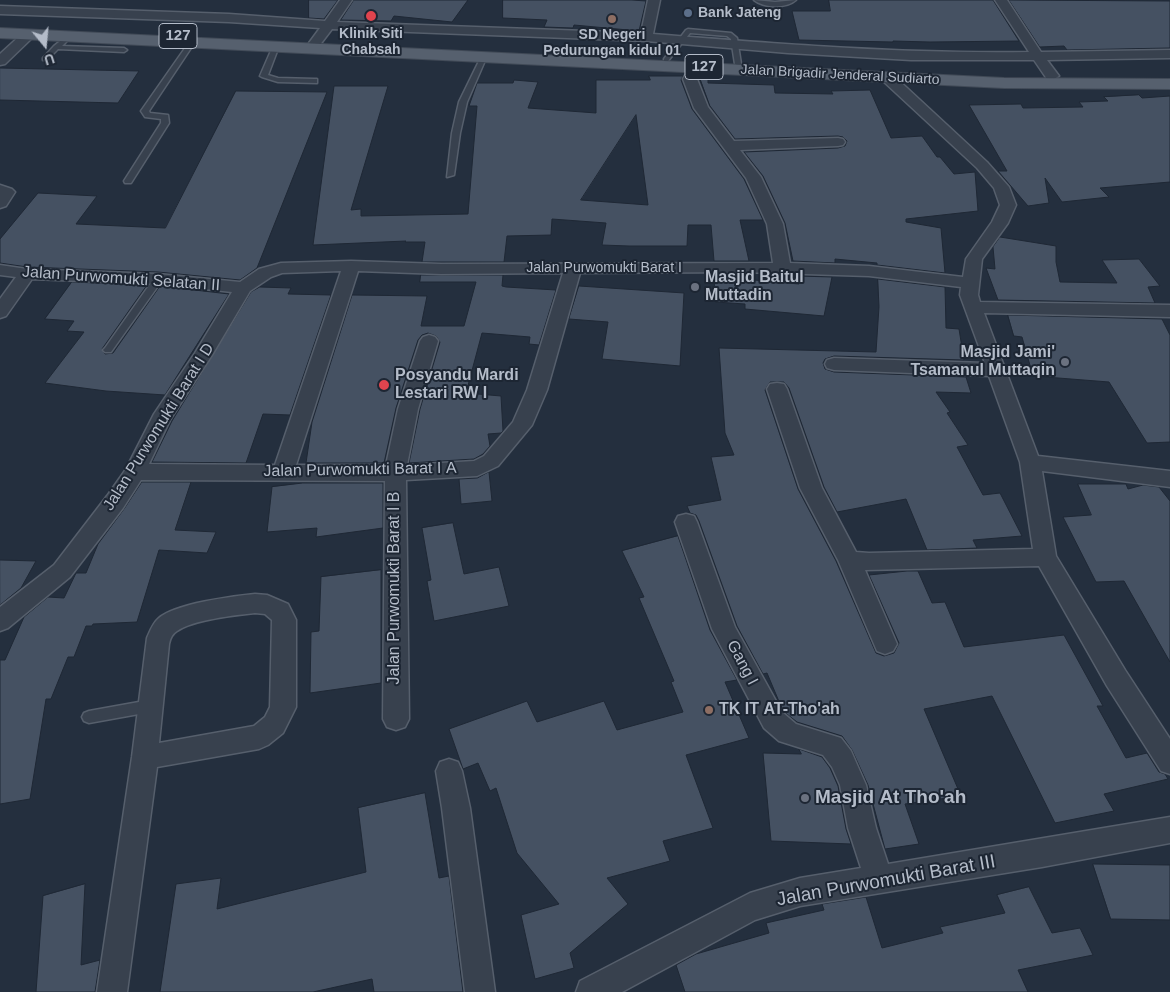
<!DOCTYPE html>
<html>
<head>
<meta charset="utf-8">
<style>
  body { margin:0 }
  #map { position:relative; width:1170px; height:992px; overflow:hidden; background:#242f3e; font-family:Helvetica,sans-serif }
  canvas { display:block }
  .north { position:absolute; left:20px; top:20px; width:50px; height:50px; -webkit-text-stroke:4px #1d2633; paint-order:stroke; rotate:163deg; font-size:14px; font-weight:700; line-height:20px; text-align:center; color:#b4bcc9 }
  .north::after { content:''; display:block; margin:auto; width:18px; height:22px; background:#b4bcc9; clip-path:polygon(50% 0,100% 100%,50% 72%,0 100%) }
</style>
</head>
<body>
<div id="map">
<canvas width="1170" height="992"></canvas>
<div class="north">U</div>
</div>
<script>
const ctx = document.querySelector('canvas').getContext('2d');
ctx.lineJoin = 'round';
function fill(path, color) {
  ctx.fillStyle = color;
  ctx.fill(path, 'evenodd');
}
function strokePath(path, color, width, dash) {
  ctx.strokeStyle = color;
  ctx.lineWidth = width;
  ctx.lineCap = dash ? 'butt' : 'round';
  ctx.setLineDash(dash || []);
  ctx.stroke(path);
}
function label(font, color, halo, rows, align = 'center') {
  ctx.font = font + ' Helvetica,sans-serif';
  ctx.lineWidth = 4;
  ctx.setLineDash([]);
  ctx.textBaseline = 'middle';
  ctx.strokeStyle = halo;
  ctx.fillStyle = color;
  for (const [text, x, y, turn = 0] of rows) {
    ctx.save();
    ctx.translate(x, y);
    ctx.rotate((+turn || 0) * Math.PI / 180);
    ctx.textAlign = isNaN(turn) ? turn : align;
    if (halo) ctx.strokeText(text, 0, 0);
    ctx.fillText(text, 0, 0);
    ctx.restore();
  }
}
const building = new Path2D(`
  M309 0H338L324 19 309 18Z
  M354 0H468L452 22 394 16 391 21 341 20Z
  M503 0H632L646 1 639 31 574 25 573 28 544 27 547 20 503 18Z
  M829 0H993L1019 41 930 42 893 41V42L799 40 792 11H830Z
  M1009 0 1170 1V48L1067 50 1064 46 1040 47Z
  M0 68 139 71 118 103 0 100Z
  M649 76H683L681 80 692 109 744 179 763 220H740L749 261H714L711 225H688L687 246H629L602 245 606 223 552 219 551 235 507 236 504 262H422L425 242H405L406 241 313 245 334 86H388L351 210 361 209V216L468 214 477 106H469L477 83H513L514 80 538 82 528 108 596 113V80H650ZM636 115 648 205 581 200Z
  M700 78H708V83L774 85 775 93 833 94 831 91 870 90 891 138 922 136 937 157H940L954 174 975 172 978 211 906 219V222L941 228 945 273 877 265V263L835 259V263L793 261 785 223 763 176 744 152 838 148 845 146 847 141 843 137 838 136 735 139 710 106Z
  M236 91 327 92 257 268 240 280 158 272 27 267 0 263V239L38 193 97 196 76 224 165 228Z
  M1139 95 1142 98 1170 96V182L1100 188 1109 197 1062 202 1045 178 1049 203 1028 206 998 171H1007L969 105 1021 104 1023 108 1083 107 1079 102 1108 101 1104 97Z
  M1000 237 1056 246V262L1060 282 1117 283 1102 260 1139 259 1160 286 1148 287 1155 303 998 300 986 268 995 269 993 247Z
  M714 274H752L754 280 799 284 797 276 832 277 824 316 745 309V304L716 302Z
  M421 275H503L502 286 506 287 556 290 539 345 529 344 530 337 482 333 466 393 501 396 503 431 501 433 488 434 490 446 483 454 474 459 409 463 420 409 440 342 436 336 428 333 422 335 418 340 396 408 384 463H306L312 422 352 295 427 296 421 326H464L476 282H420Z
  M878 279 945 287 946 328 959 329 964 360 834 356 825 359 823 363 825 369 834 372 966 377 971 393 936 392 950 412 947 413 968 445 957 447 983 495 1000 493 1022 536 973 540 977 548 927 550 906 499 837 512 824 487 789 388 784 382H770L765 390 798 489 836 561 876 653 884 656 894 653 899 643 869 575 907 571H918L932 603 945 602 964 647 1064 635 1103 706H1097L1126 758 1147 753 1159 772 1165 774 1168 779 1104 794 1114 811 1055 823 992 696 924 709 961 796 905 804 919 844 885 849 868 785 852 750 842 736 797 722 783 711 767 673 763 674 737 626 699 521 696 515 690 513 687 506 721 500 711 457 734 455 725 433 719 348 876 352 879 307Z
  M72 282 147 285 102 349 105 354 113 353 160 286 229 294 165 395 106 391 45 383 84 332 67 331 74 321 45 319Z
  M579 286 684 293 680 366 602 359 608 322 569 319Z
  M260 287 291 288 288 294 331 295 290 415 263 414 246 463 152 462 172 421 251 292Z
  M1008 315 1162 319 1170 335V442L1147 443 1109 382 1033 376 1022 337 1014 336Z
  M489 472 492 501 461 504 459 479 477 478Z
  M142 482H191L175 530 216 532 207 553 159 550 137 622 93 624 92 626H86L74 657H68L51 699H46L30 799 0 804V660H5L24 617 48 597 64 598 76 573H86L98 544 124 509Z
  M303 483H383V528L316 537 317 528 267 532 272 487Z
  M1078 484H1126L1128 489 1143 485 1159 487 1170 501V662L1124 581 1096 582 1063 517 1091 515Z
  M453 523 464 574 499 567 509 606 434 621 427 581 431 580 422 528Z
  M678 536 710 630 737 680 725 682 749 738 686 755 713 828 663 841 670 861 607 878 628 904 570 953 574 968 535 979 521 915 559 904 517 853 496 788 490 791 478 763 463 769 449 729 527 701 537 722 604 701 617 730 683 712 671 682 674 681 639 598 644 597 622 551Z
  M0 560 36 561 21 588 0 605Z
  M381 570V683L310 693 311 632 319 631 321 577Z
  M799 749 822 757 830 768 838 786 846 829 851 844 771 841 763 753 801 754Z
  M425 793 439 878 449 876 463 992H374L372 979 313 992H160L176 884 221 878 217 909 366 872 358 808Z
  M1093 864 1170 865V920L1111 919Z
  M85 884 81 965 100 960 95 992H36L43 896Z
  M1029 887 1052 933 1080 928 1093 955 1018 970 1028 992H685L676 965 696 954 769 933 766 923 824 910 822 904 866 897 882 948 943 933 940 927 1005 913 997 895Z`);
fill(building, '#455162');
strokePath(building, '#1f2835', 1);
const service = new Path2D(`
  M754 0 775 2 796 0C786 9 764 8 754 0Z
  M688 29 731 33 737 38 741 64 738 66 735 64 731 39 727 36 690 33 668 61H664V59L686 30Z
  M68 35 71 37 62 46 124 48 127 50 124 52 58 49 47 60H43V58L54 46Z
  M190 41 195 42 149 111 150 113 168 115 169 123 131 183H125L124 181 161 123V119L145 117 141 111Z
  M276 44 279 46 268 75 278 78 314 79H317V83L278 82 262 77 260 76 273 46Z
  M482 55 487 56 467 102 460 133 454 175 447 177 452 133 459 102Z
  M158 276 163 279 111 352H105L103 350 105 348 155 277Z
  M150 700 155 702 157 706 155 710 150 712 89 723 84 721 82 717 84 713 89 711Z`);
const minor = new Path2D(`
  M340 0H352L337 22 641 33 648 0H660L653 34C778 44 903 54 1029 52L995 0H1007L1041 52 1170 50V58L1047 60 1059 76 1052 80 1047 79 1034 60H911L788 53 646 41 332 29 319 46 315 47 309 43 320 28 229 22 0 14V6L229 14 325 21Z
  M28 31 32 32 34 35 32 38 5 64 0 65V54L24 32Z
  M697 63 704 67 697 79 708 107 734 141 838 138 843 139 845 142 843 145 838 146 740 150 761 177 783 224 790 263 869 266 963 277 966 259 992 222 1000 205 994 188 977 168 883 81 881 78 883 75H893L987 162 1009 187 1016 205 1008 223 982 259 978 295 980 302 1170 305V317L984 313 1038 456 1170 471V487L1042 471 1056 556 1125 670 1170 739V774L1161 771 1107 686 1039 566 865 570 897 644 893 651 885 654 877 651 838 560 800 488 767 389 770 384 777 383 784 384 787 389 822 488 856 552 869 553 1033 549 1020 462 989 376 834 370 827 368 825 364 827 360 834 358 985 363 960 295 961 287 869 276 741 272 580 273 547 390 532 425 498 466 477 476 406 480 409 719 405 727 396 730 387 727 383 719 385 481 141 480 123 508 70 577 8 628 0 631V607L54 565 107 496 126 469 154 414 195 353 232 292 158 284 32 279 6 316 0 318V299L16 277 0 275V265L27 269 158 274 240 282 259 269 281 263 351 261 441 264 773 263 767 224 746 178 694 108 683 79 692 64ZM341 271 275 465 149 464 170 420 212 355 250 291 271 277 282 273ZM358 271 441 274 563 273 527 390 513 422 484 456 474 461 407 465 418 409 438 341 435 337 429 335 423 337 420 341 398 409 386 465H296Z
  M0 185 12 189 15 192 6 206 0 208Z
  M686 514 694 516 697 522 735 627 782 712 796 724 841 738 851 751 866 785 876 828 888 864 1170 817V843L1042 867 800 906 755 920 622 992H576L580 981 750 893 800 878 861 868 848 828 840 785 832 767 823 755 779 741 764 728 712 629 675 522 678 516Z
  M255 594 267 595 288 604 296 620V707L283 733 268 745 259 749 157 767 127 992H97L132 757 147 638C150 631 153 623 159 618 175 604 232 596 255 594ZM255 613 265 614 272 620 270 707 265 717 254 726 159 743 169 644C170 639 172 634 177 631 192 620 236 615 255 613Z
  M449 759 458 762 462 771 470 808 495 992H465L442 808 436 771 440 762Z`);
const primary = new Path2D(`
  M0 28 1004 78 1170 79V89L1004 88 0 38Z`);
strokePath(service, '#565f6c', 3);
strokePath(minor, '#565f6c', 3);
strokePath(primary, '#414a57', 2);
fill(service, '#38414e');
fill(minor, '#38414e');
fill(primary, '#56606e');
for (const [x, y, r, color] of [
  [688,13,5,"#5c6f8a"],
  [371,16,6,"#e0444e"],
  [612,19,5,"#8d6e63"],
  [695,287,5,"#6b7280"],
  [1065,362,5,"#6b7280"],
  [384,385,6,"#e0444e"],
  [709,710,5,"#8d6e63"],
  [805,798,5,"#6b7280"]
]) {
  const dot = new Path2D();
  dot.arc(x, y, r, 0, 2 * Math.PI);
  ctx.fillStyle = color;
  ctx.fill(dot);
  strokePath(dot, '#1d2633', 2);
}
label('bold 14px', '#b4bcc9', '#1d2633', [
  ["Bank Jateng",698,13,"left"],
  ["Klinik Siti",371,34],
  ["Chabsah",371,50],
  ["SD Negeri",612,35],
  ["Pedurungan kidul 01",612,51]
]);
label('14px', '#b4bcc9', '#1d2633', [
  ["Jalan Brigadir Jenderal Sudiarto",840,75,3],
  ["Jalan Purwomukti Barat I",604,268]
]);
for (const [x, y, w] of [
  [178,36,38],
  [704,67,38]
]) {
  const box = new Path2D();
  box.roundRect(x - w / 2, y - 12.5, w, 25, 4);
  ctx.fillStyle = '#1d2633';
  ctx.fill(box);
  strokePath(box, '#b4bcc9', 1);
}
label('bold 15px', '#b4bcc9', null, [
  ["127",178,36],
  ["127",704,67]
]);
label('bold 16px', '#b4bcc9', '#1d2633', [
  ["Masjid Baitul",705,278],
  ["Muttadin",705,296],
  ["Masjid Jami'",1055,353,"right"],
  ["Tsamanul Muttaqin",1055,371,"right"],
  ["Posyandu Mardi",395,376],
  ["Lestari RW I",395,394],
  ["TK IT AT-Tho'ah",719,710]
], 'left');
label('16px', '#b4bcc9', '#1d2633', [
  ["Jalan Purwomukti Selatan II",121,279,4],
  ["Jalan Purwomukti Barat I D",159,427,-58],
  ["Jalan Purwomukti Barat I A",360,470,-1],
  ["Jalan Purwomukti Barat I B",395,588,-90],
  ["Gang I",742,663,62]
]);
label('bold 19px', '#b4bcc9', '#1d2633', [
  ["Masjid At Tho'ah",815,798]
], 'left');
label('19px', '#b4bcc9', '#1d2633', [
  ["Jalan Purwomukti Barat III",886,881,-10]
]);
</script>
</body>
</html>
